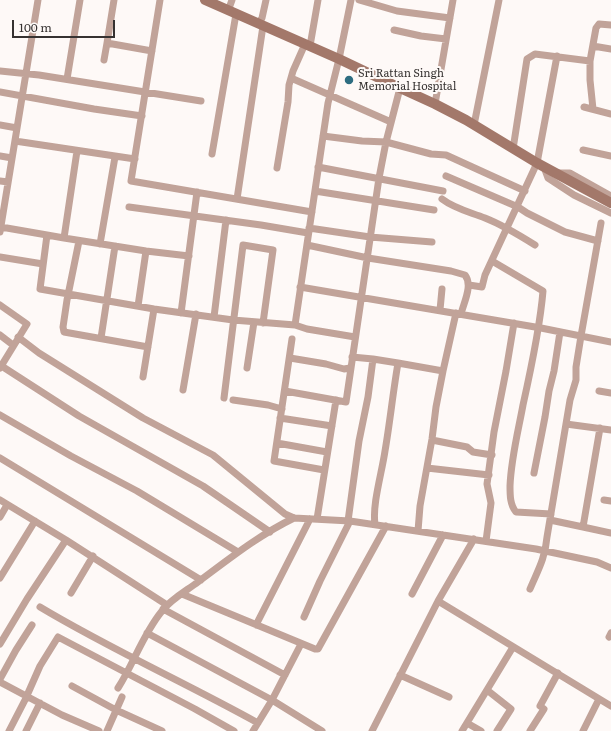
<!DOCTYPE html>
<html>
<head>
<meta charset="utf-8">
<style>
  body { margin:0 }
  #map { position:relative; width:611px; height:731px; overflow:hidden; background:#fef9f7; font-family:Literata,serif }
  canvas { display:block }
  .scale { position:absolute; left:12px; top:20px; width:103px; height:18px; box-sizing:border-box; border:2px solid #363231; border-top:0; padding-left:5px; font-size:12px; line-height:14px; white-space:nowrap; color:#363231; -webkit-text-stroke:3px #fef9f7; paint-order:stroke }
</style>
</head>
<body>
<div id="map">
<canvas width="611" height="731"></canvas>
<div class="scale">100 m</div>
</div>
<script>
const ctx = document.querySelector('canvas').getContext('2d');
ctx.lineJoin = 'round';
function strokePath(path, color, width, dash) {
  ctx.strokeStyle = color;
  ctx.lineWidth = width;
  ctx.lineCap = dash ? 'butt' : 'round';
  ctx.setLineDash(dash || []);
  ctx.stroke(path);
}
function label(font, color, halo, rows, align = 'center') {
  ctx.font = font + ' Literata,serif';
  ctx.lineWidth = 4;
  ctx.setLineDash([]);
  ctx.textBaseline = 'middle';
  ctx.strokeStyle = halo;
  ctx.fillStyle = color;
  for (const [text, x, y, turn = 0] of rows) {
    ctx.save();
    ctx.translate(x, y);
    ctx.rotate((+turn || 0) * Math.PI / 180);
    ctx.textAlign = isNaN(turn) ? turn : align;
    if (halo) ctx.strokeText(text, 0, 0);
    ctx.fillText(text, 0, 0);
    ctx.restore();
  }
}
strokePath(new Path2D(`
  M114 0 107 43 152 51
  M160 0 131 181 312 212
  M359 0 397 11 450 18
  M228 11 232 0
  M258 24 262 18 266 0
  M394 30 421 36 446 39
  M310 46 318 0
  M593 46 611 49
  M104 60 107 43
  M590 61V80L593 109
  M0 71 39 75 201 101
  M291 78 391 122
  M67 79 80 0
  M0 92 94 109 142 116
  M435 104 453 0
  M584 107 611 114
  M0 125 17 128
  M474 125 499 0
  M323 136 362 141 386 142 431 154 446 155 525 191
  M15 141 135 159
  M513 149 527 59 535 54 590 61 596 28 599 24 611 25
  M583 150 611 156
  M77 151 64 238 146 251 189 256
  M212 154 236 14
  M0 156 12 158
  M318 167 443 191
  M544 167 548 178 574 195 611 213
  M277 168 288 102 289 85 293 71 305 44
  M557 173H570L611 196
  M446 176 518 207 527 213 565 232 598 241
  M0 181 8 182
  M315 191 434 210
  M237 199 263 26
  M442 199C455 209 470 212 485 218 503 225 519 235 535 245
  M129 207 261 225 308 233
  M1 227 47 235 40 289 154 309 233 320 295 325 307 329 355 337
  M309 228 370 237 432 242
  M0 232 38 0
  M47 235 64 238
  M79 241 67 300 63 327 64 332 148 347
  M100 244 115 157
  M307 245 368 258 451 271 465 275C473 285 464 302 461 314
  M0 257 43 264
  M492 261 543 291C540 328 531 369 523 405 518 432 511 459 510 486 510 495 510 505 516 512L551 514
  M469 285 482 287 485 275 537 163 557 56
  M300 287 541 328 611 342
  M0 305 27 324 0 368
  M138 306 146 251
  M440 310 442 289
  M181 313 197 192
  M214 317 226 220
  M295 325 328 103 339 59 351 0
  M0 335 13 345
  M18 337 39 353 143 418 213 455 285 514 294 518 350 521 536 549 597 562 611 568
  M101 338 115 246
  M292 339 274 461 324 470
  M290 358 326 364 344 369 350 368
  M373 359 398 363C393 392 390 422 385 451 382 472 372 505 375 524
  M398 363 443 371 436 407 432 439 420 506 418 531
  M0 365 79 416 203 486 270 532
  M247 368 254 322
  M443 371 456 313
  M143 377 154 309
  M183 390 196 314
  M285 391 346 402 379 178 386 142 400 88
  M599 391 611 393
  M224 398 243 245 273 250 263 323
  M233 400 268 405 282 409
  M0 415 71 456 137 491 238 552
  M280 418 332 426
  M566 424 611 430
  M432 440 467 447 473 452 492 455
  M277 443 327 452
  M0 458 201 580
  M427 468 489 475
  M534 473 545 417 549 391 554 371 560 332
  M0 500 66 540 27 599 0 644
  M604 500 611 501
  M0 517 7 505
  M317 519 336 400
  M550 520 583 527 600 428
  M348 521 359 441 368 397 373 359 352 357
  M583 527 611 533
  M66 540 167 605
  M486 541 491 503 487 484 494 432 506 371 514 323
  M0 578 35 521
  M530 589C538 570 545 559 547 537L570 400 576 380V367L581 336 601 223
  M71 593 93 556
  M182 594 315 649H318L386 526
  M412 594 443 535
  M438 601 611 706
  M40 607C110 649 186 683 258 723
  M163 609 285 675
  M304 617 320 581 350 521
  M256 625 310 519
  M147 633 272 700 322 731
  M609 637 611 633
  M400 675 449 697
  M0 679 16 650 32 625
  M0 682 62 715 99 731
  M72 686 116 710 162 731
  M118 688C134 663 143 634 162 611 171 599 186 591 198 582 229 559 259 535 294 518
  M487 690 511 709 497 731
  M467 723 481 731
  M9 731 25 700 40 666 58 637 195 709 234 731
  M26 731 40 703
  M107 731 122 697
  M253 731 272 700 301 644
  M372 731 438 601 474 539
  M462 731 513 647
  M530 731 544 709 540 706 558 673
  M583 731 599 699`), '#c1a399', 7);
strokePath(new Path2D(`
  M205 0 339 59 400 88 435 104 466 120 537 163 611 203`), '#a3786a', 10);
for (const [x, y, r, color] of [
  [349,80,5,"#2d6d81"]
]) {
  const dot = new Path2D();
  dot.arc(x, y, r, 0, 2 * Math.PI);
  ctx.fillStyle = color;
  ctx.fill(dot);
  strokePath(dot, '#fef9f7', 1.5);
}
label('11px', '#363231', '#fef9f7', [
  ["Sri Rattan Singh",358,74],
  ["Memorial Hospital",358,87]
], 'left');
</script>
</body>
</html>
